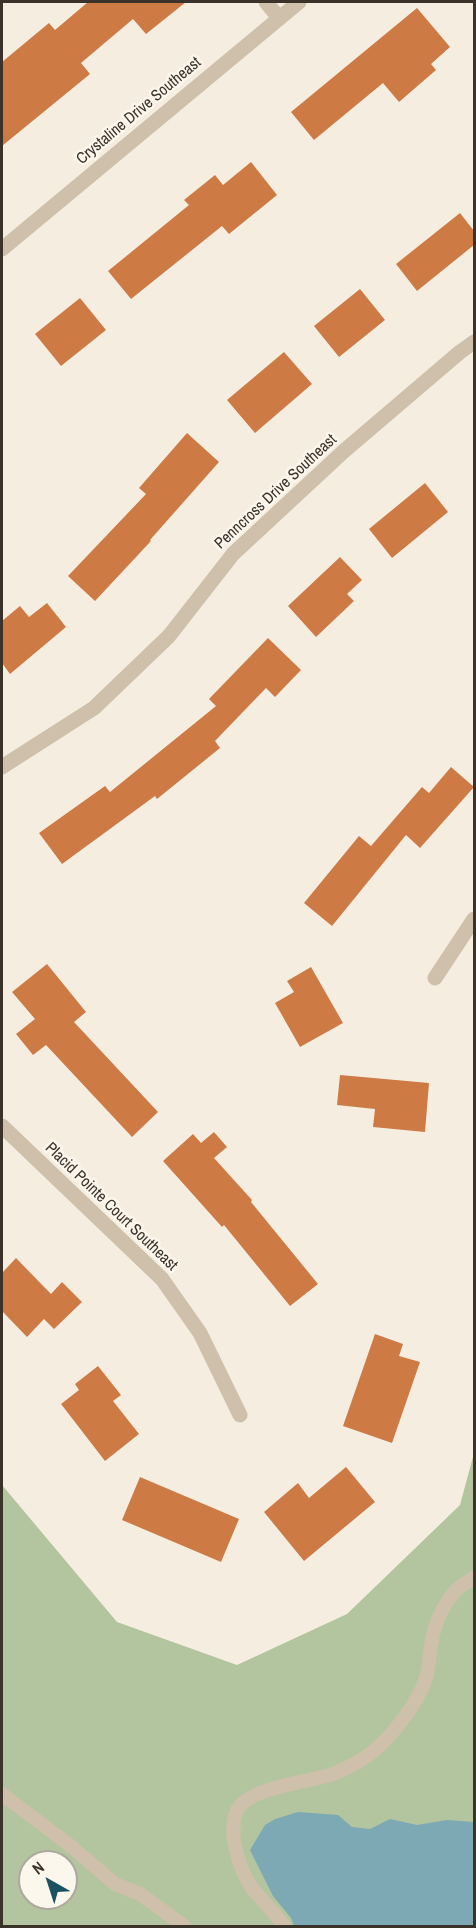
<!DOCTYPE html>
<html>
<head>
<meta charset="utf-8">
<style>
  body { margin:0 }
  #map { position:relative; width:476px; height:1928px; overflow:hidden; background:#f5eee0; font-family:"Archivo Narrow",sans-serif }
  canvas { display:block }
  .frame { position:absolute; inset:0; border:3px solid #3b322a; pointer-events:none }
  .north { position:absolute; left:18px; top:1850px; width:60px; height:60px; box-sizing:border-box; background:#fbf7ed; border:2px solid #aea89f; border-radius:50%; rotate:321deg; font-size:16px; font-weight:700; line-height:24px; text-align:center; color:#3b322a }
  .north::after { content:''; display:block; margin:auto; width:21px; height:27px; background:#1c5260; clip-path:polygon(50% 0,100% 100%,50% 72%,0 100%) }
</style>
</head>
<body>
<div id="map">
<canvas width="476" height="1928"></canvas>
<div class="frame"></div>
<div class="north">N</div>
</div>
<script>
const ctx = document.querySelector('canvas').getContext('2d');
ctx.lineJoin = 'round';
function fill(path, color) {
  ctx.fillStyle = color;
  ctx.fill(path, 'evenodd');
}
function strokePath(path, color, width, dash) {
  ctx.strokeStyle = color;
  ctx.lineWidth = width;
  ctx.lineCap = dash ? 'butt' : 'round';
  ctx.setLineDash(dash || []);
  ctx.stroke(path);
}
function label(font, color, halo, rows, align = 'center') {
  ctx.font = font + ' "Archivo Narrow",sans-serif';
  ctx.lineWidth = 5;
  ctx.setLineDash([]);
  ctx.textBaseline = 'middle';
  ctx.strokeStyle = halo;
  ctx.fillStyle = color;
  for (const [text, x, y, turn = 0] of rows) {
    ctx.save();
    ctx.translate(x, y);
    ctx.rotate((+turn || 0) * Math.PI / 180);
    ctx.textAlign = isNaN(turn) ? turn : align;
    if (halo) ctx.strokeText(text, 0, 0);
    ctx.fillText(text, 0, 0);
    ctx.restore();
  }
}
fill(new Path2D(`
  M474 1453V1926H2V1485L117 1622 237 1665 347 1614 460 1505ZM30 1862H66V1898H30Z`), '#b2c59e');
fill(new Path2D(`
  M298 1812 338 1815 352 1827 370 1829 390 1819 417 1825 447 1820 474 1822V1926H294L291 1918 273 1896 250 1850 265 1825 275 1819Z`), '#7ca9b4');
fill(new Path2D(`
  M88 2H186L146 34 133 19 81 63 90 74 2 146V62L49 23 55 30Z
  M417 8 450 47 431 64 436 70 399 102 383 83 314 140 291 112Z
  M251 162 277 195 229 234 222 226 131 299 108 271 189 205 184 200 215 175 223 185Z
  M460 213 474 231V245L417 291 396 264Z
  M360 289 385 320 339 357 314 326Z
  M80 298 106 330 61 366 35 334Z
  M284 352 312 384 255 433 227 400Z
  M187 433 219 462 150 540 151 541 95 601 68 576 146 494 139 488Z
  M425 483 448 512 392 558 369 529Z
  M340 557 362 580 347 594 354 601 316 637 288 606Z
  M47 603 66 627 10 674 2 663V621L20 606 29 617Z
  M268 638 301 670 275 697 266 688 215 741 220 748 157 799 155 796 62 864 39 833 105 786 110 792 216 706 209 699Z
  M451 767 474 787 420 848 406 835 332 926 304 903 359 836 371 846 422 787 429 793Z
  M47 964 86 1012 74 1022 158 1112 132 1137 46 1045 33 1055 16 1034 35 1019 12 992Z
  M311 967 343 1023 300 1047 275 1003 294 992 287 981Z
  M340 1075 429 1083 425 1132 373 1127 375 1109 337 1105Z
  M214 1132 227 1147 214 1158 252 1200 251 1202 318 1284 290 1306 224 1225 222 1227 163 1161 193 1134 201 1143Z
  M16 1258 51 1294 62 1282 82 1302 54 1329 44 1319 27 1337 2 1311V1273Z
  M375 1334 403 1344 399 1356 420 1362 392 1443 343 1426Z
  M98 1366 121 1395 113 1401 139 1434 105 1461 61 1404 79 1390 75 1384Z
  M346 1467 375 1502 304 1561 264 1512 298 1483 309 1498Z
  M140 1477 239 1519 221 1562 122 1520Z`), '#cd7a45');
strokePath(new Path2D(`
  M2 1794 72 1847 115 1884 140 1894 184 1926
  M284 1926C275 1912 262 1901 252 1888 239 1869 227 1832 237 1810 249 1787 309 1782 333 1774 348 1768 364 1760 376 1749 394 1734 422 1697 427 1674 431 1653 430 1633 441 1613 444 1606 451 1596 456 1590 461 1585 469 1582 474 1577`), '#cec0aa', 14);
strokePath(new Path2D(`
  M266 2 279 18
  M2 249 299 2
  M2 767 94 708 169 636 233 554 344 451 460 352 474 342
  M435 978 474 919
  M2 1126 162 1279 200 1333 240 1415`), '#cec0aa', 15);
label('16px', '#3b322a', '#fbf7ed', [
  ["Crystaline Drive Southeast",139,111,-40],
  ["Penncross Drive Southeast",276,492,-43],
  ["Placid Pointe Court Southeast",111,1207,44]
]);
</script>
</body>
</html>
